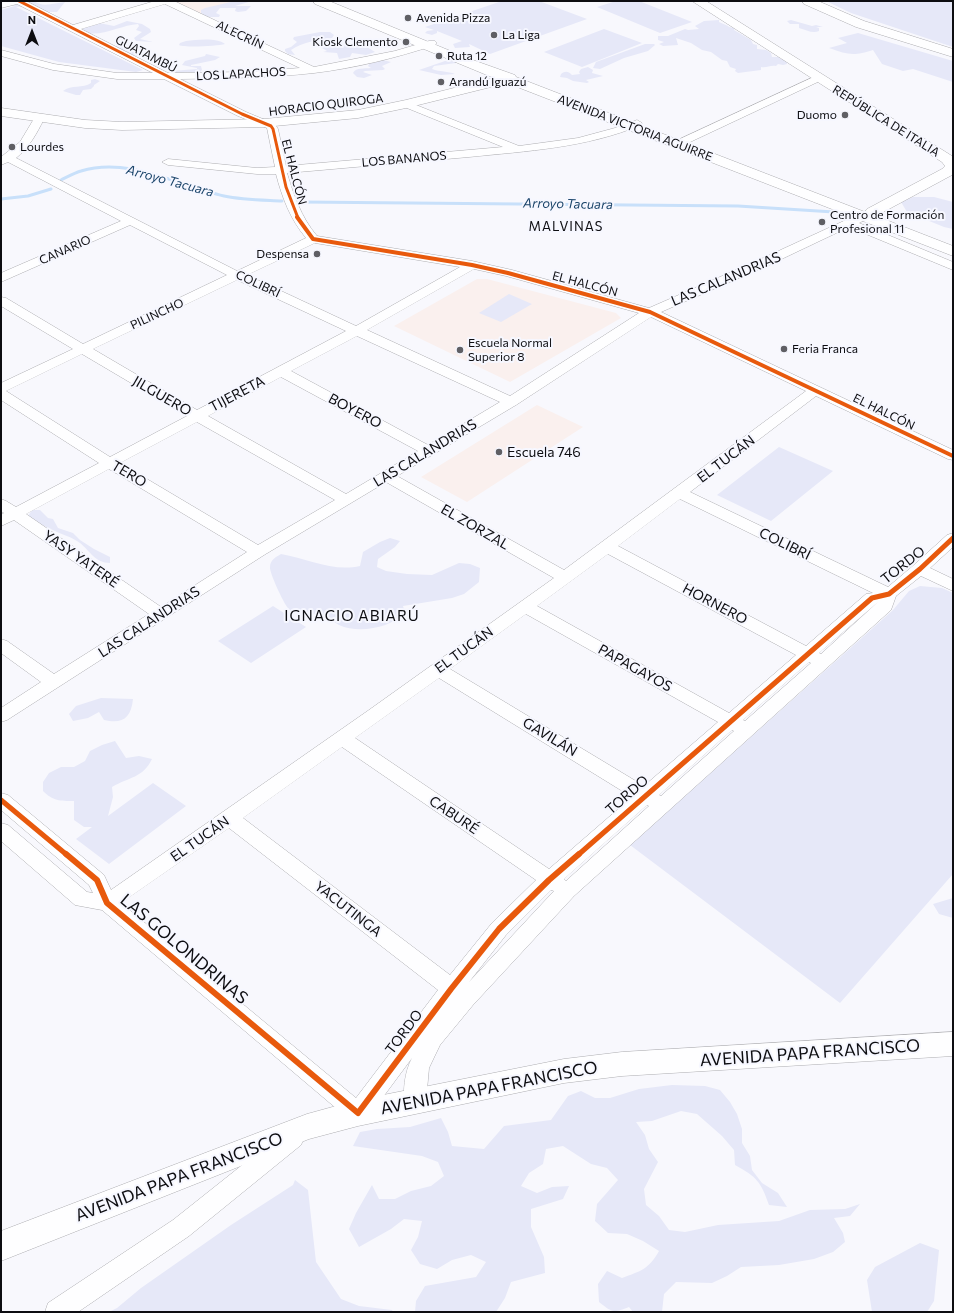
<!DOCTYPE html>
<html>
<head>
<meta charset="utf-8">
<style>
  body { margin:0 }
  #map { position:relative; width:954px; height:1313px; overflow:hidden; background:#f8f8fd; font-family:Commissioner,sans-serif }
  canvas { display:block }
  .frame { position:absolute; inset:0; border:2px solid #0d0d11; pointer-events:none }
  .north { position:absolute; left:12px; top:12px; width:40px; height:40px; -webkit-text-stroke:3px #f6f7ff; paint-order:stroke; rotate:0deg; font-size:11px; font-weight:700; line-height:16px; text-align:center; color:#0d0d11 }
  .north::after { content:''; display:block; margin:auto; width:14px; height:18px; background:#0d0d11; clip-path:polygon(50% 0,100% 100%,50% 72%,0 100%) }
</style>
</head>
<body>
<div id="map">
<canvas width="954" height="1313"></canvas>
<div class="frame"></div>
<div class="north">N</div>
</div>
<script>
const ctx = document.querySelector('canvas').getContext('2d');
ctx.lineJoin = 'round';
function fill(path, color) {
  ctx.fillStyle = color;
  ctx.fill(path, 'evenodd');
}
function strokePath(path, color, width, dash) {
  ctx.strokeStyle = color;
  ctx.lineWidth = width;
  ctx.lineCap = dash ? 'butt' : 'round';
  ctx.setLineDash(dash || []);
  ctx.stroke(path);
}
function label(font, color, halo, rows, align = 'center') {
  ctx.font = font + ' Commissioner,sans-serif';
  ctx.lineWidth = 4;
  ctx.setLineDash([]);
  ctx.textBaseline = 'middle';
  ctx.strokeStyle = halo;
  ctx.fillStyle = color;
  for (const [text, x, y, turn = 0] of rows) {
    ctx.save();
    ctx.translate(x, y);
    ctx.rotate((+turn || 0) * Math.PI / 180);
    ctx.textAlign = isNaN(turn) ? turn : align;
    if (halo) ctx.strokeText(text, 0, 0);
    ctx.fillText(text, 0, 0);
    ctx.restore();
  }
}
fill(new Path2D(`
  M172 1H241L199 14Z
  M477 279H487L616 313 621 318 510 382 394 326Z
  M537 405 583 427 467 502 421 477Z`), '#faf0ee');
fill(new Path2D(`
  M16 1H34C43 8 54 3 65 2L57 12C42 13 29 5 16 7L143 70 136 72 59 62 1 46V10L15 6 10 4Z
  M235 1H252L235 6H251L246 11 238 12 235 11 236 8H220L216 13 220 15 219 17H206L201 13V10L205 8Z
  M502 1H539L587 19 490 54 469 44 470 47 455 48 453 44 462 41 437 31V33L432 35 425 33 427 31 434 30 425 27Z
  M616 1H639L692 22 660 33 597 7Z
  M826 1H953V47L851 13Z
  M719 20V22L728 26 729 27 735 28 734 30 751 40 753 44 757 45V49L766 50 771 53 772 57H780V59H786L787 64 783 65 778 64 776 66C770 65 767 68 761 67V70L738 73 735 71 736 69 730 67 727 61 722 60 711 52 702 50 691 43 676 38 678 45 663 46 659 44 664 42 658 40V36H668L685 29 688 30 699 29 695 26 704 21Z
  M791 20 812 26 816 25 823 27H816L819 28V31C813 34 806 30 799 28V24H790L787 21Z
  M127 21 142 24 150 29 151 32 140 39 153 42 136 41 134 38 142 32 136 30 139 26 138 24C121 25 100 38 84 32L83 28 99 23 114 26Z
  M604 29 642 43 582 67 544 52Z
  M320 32H330L334 35 332 38C317 40 303 42 291 50L295 55 288 54 285 51V49L291 47 297 42 293 39 294 37Z
  M858 33 953 61V82L913 69 903 71 882 64 873 50C854 56 848 55 829 48L847 43 838 38Z
  M186 41C196 40 216 37 225 44 218 46 185 48 179 45L180 43Z
  M339 41C347 49 356 45 367 46V47L375 52 366 55 352 53 350 57 339 59 337 53 323 52 327 51 322 48 323 47Z
  M645 44H654L655 45 648 51 624 58 600 69 593 68 596 62Z
  M111 46H118L147 51V55L144 57 128 55Z
  M206 54 220 57 215 60 191 65V66H201L202 70 200 72 176 73 172 71 197 69V68L182 65 185 61 205 56Z
  M383 60 391 62 382 66 385 69 383 70 365 71 363 72 372 75 364 78 357 77 353 73C356 67 365 69 371 68L368 66 369 64Z
  M445 61H456V63L434 66 432 69C440 72 448 71 455 74L441 75 419 70Z
  M588 67 593 70 592 73 603 76 586 80 589 82 587 83 573 81 567 78 560 77 561 74C565 71 568 71 572 75L580 74 579 72 581 69Z
  M95 79 100 81 94 85V86L91 89 83 90 80 95H76L63 91C71 84 83 89 91 83V80Z
  M913 197H934L953 202V229L944 227 907 212 901 202Z
  M509 294 532 304 501 322 479 313Z
  M779 447 833 471 771 521 717 495Z
  M32 510H40L48 518 53 519 58 528 73 533 80 540 94 549 110 557V563C95 563 90 551 80 543 72 537 63 535 55 531 45 527 36 522 28 516Z
  M390 538 400 541 395 547 378 559 377 567 386 571 407 574 432 575 459 563 470 564 480 568 479 582 464 594 452 598 403 606 405 613C390 628 359 634 339 625 332 621 328 617 320 615 310 613 296 617 288 608 284 604 269 572 270 567 270 560 276 557 281 554 308 559 333 572 360 566L363 552 380 542Z
  M920 586 942 588 953 593V874L840 1003 630 845 893 610 909 591Z
  M273 606 306 627 251 663 218 641Z
  M101 698 133 699C131 719 122 724 104 720L99 712 88 718 73 721 69 714 76 706Z
  M115 741 126 758 139 756 152 759C143 778 129 777 112 787L113 797 108 816 153 783 186 806 109 864 76 839 92 827H84L74 820V801C60 801 53 801 43 791V782L49 773 61 767H74L85 761 90 751 102 745Z
  M953 898V918L939 914 933 904Z
  M672 1085 705 1086 720 1090 730 1102 737 1114 742 1129V1143L750 1156 752 1170 762 1183 778 1193 787 1207 769 1205C761 1182 757 1177 735 1165L734 1150 722 1136 697 1114 681 1111 652 1121 636 1122 645 1135 649 1149 658 1162 644 1189 646 1205 659 1216 669 1230 685 1232 718 1225 779 1221 810 1210 845 1209 860 1204 850 1216 834 1218 843 1233 845 1242 833 1252 814 1259 779 1265 741 1267 727 1276 712 1283 676 1282 664 1294 662 1312H633L629 1307C613 1313 613 1313 599 1302L598 1284 607 1271 622 1278C641 1271 649 1269 659 1251L643 1241 627 1234 608 1233 595 1221 597 1204 618 1180 607 1168 591 1164 563 1146 546 1149 543 1164 529 1173 521 1186 537 1193 552 1187 569 1186 563 1199 531 1209V1227L544 1257 545 1273 511 1282 505 1298 496 1312H415L416 1301 425 1286 476 1277 486 1262 471 1255 452 1260 437 1269 420 1264 411 1250 418 1237 422 1221 404 1219 391 1229 359 1247 349 1229 356 1213 372 1185 379 1199H395L411 1191 431 1186 444 1176 438 1162 422 1156 353 1146 360 1132 377 1129 410 1127 441 1118 448 1132 452 1146 484 1149 504 1126 551 1120 568 1096 581 1091 595 1098H610L639 1089Z
  M295 1180 308 1190 316 1262 341 1299 359 1306 392 1310 393 1312H109L117 1308 141 1288 231 1225 293 1185Z
  M920 1243 939 1250 934 1301 927 1312H872L867 1280 875 1267Z`), '#e6e8f8');
strokePath(new Path2D(`
  M61 180C67 177 74 173 81 171 129 156 178 186 224 196 243 200 263 200 282 201
  M1 199 28 196 51 189
  M301 202 738 206 834 212`), '#c8e0fa', 3);
const minor = new Path2D(`
  M5 1H26L73 25 155 1H174L314 67 395 51 429 41H435L437 43 435 45C396 58 355 68 314 73 269 78 225 78 180 79L246 112 275 124 278 129 286 166 503 147 402 106 401 104 406 101 519 146 578 138 615 128 637 120 642 123 641 125C586 148 527 151 469 157 408 162 348 168 287 173 294 196 301 217 317 236L472 261 512 270 649 308 761 259 872 208 876 210 878 212 876 214 859 223 953 262V270L849 227 769 265 661 312 953 450V460L948 459 816 396 690 492 888 587 914 565 947 535 953 533V547L930 568 953 579V591L921 576 896 596 891 610 574 896 473 1005 440 1045 429 1068 426 1101 423 1108 415 1111 407 1108C401 1094 405 1071 412 1058L366 1120 358 1123 350 1120 102 910 75 905 1 841V823L8 825 87 892 93 893 89 885 1 810V793L8 795 104 875 111 890 369 710 554 578 386 482 264 555 7 720 1 722V708L41 682 1 653V639L7 641 54 674 149 614 14 520 1 526V515L4 513 1 511V499L6 501 16 507 99 463 1 400V383L73 349 1 306V297L6 298 83 344 227 275 130 225 1 282V273L121 221 8 162 1 165V157L20 142 35 117H43L44 119C37 133 29 148 16 158L237 271 306 238C290 219 282 197 276 174H257L168 165 162 162 168 159 257 168 275 167 267 128 238 116 164 79H117L53 70 1 56V50L54 64 117 73H153L17 4 1 8V2ZM165 4 300 68 248 72 168 73 81 29ZM315 243 460 267 356 326 247 275ZM474 269 506 276 639 313 510 396 367 330ZM237 280 346 331 197 410 93 349ZM651 317 806 391 564 570 397 476 516 405ZM357 336 500 402 428 445 291 371ZM82 354 187 416 110 457 6 391ZM281 377 418 451 346 494 208 416ZM197 422 335 500 258 545 120 463ZM109 469 247 552 161 607 26 514ZM680 499 873 593 866 594 806 646 618 546ZM608 554 796 655 729 713 537 606ZM878 602 821 654 819 653ZM526 614 718 722 644 786 450 669ZM809 662 811 663 745 721 743 720ZM439 678 632 797 549 869 355 738ZM732 730 734 731 661 796 659 795ZM342 747 536 880 492 923 450 975 243 818ZM647 805 649 806 566 881 564 879ZM229 828 438 990 356 1098 121 903ZM551 890 554 891 469 982 506 935Z
  M818 75 823 78 822 80 688 143H680L679 141 680 139Z
  M293 1128 301 1131 304 1138 301 1145 189 1236 78 1312H45L48 1303 173 1220 285 1131Z`);
const major = new Path2D(`
  M313 1H329L470 59 515 75 516 77 865 212 867 209 942 169 945 166 942 162 692 1H706L952 156V175L876 216 953 246V256L507 83 406 108 358 118 264 127 122 130 85 128 1 116V108L85 120 122 122 264 119 358 110 406 100 494 78 315 4Z
  M953 1032V1056L622 1076 564 1083 358 1126 309 1139 1 1261V1231L307 1114 358 1100 564 1059 622 1052Z`);
const highway = new Path2D(`
  M802 1H818L864 21 953 49V57L856 27 804 4Z`);
strokePath(minor, '#adadb1', 1);
strokePath(major, '#adadb1', 1);
strokePath(highway, '#adadb1', 1);
fill(minor, '#fefeff');
fill(major, '#fefeff');
fill(highway, '#fefeff');
strokePath(new Path2D(`
  M19 1 242 114 271 126 273 129 286 187 298 218`), '#e8590c', 3);
strokePath(new Path2D(`
  M297 217 313 239 472 265 508 273 650 312 953 456`), '#e8590c', 4);
strokePath(new Path2D(`
  M1 800 67 855
  M578 855 872 598 889 594 920 569 953 538`), '#e8590c', 5);
strokePath(new Path2D(`
  M66 854 97 880 107 903 358 1113 451 989 499 929 549 880 579 854`), '#e8590c', 6);
for (const [x, y, r, color] of [
  [408,18,4,"#5f5f64"],
  [494,35,4,"#5f5f64"],
  [406,42,4,"#5f5f64"],
  [439,56,4,"#5f5f64"],
  [441,82,4,"#5f5f64"],
  [845,115,4,"#5f5f64"],
  [12,147,4,"#5f5f64"],
  [822,222,4,"#5f5f64"],
  [317,254,4,"#5f5f64"],
  [784,349,4,"#5f5f64"],
  [460,350,4,"#5f5f64"],
  [499,452,4,"#5f5f64"]
]) {
  const dot = new Path2D();
  dot.arc(x, y, r, 0, 2 * Math.PI);
  ctx.fillStyle = color;
  ctx.fill(dot);
  strokePath(dot, '#f6f7ff', 1.5);
}
label('12px', '#0d0d11', '#f6f7ff', [
  ["Avenida Pizza",416,18],
  ["La Liga",502,35],
  ["Kiosk Clemento",398,42,"right"],
  ["Ruta 12",447,56],
  ["Arandú Iguazú",449,82],
  ["Duomo",837,115,"right"],
  ["Lourdes",20,147],
  ["Centro de Formación",830,215],
  ["Profesional 11",830,229],
  ["Despensa",309,254,"right"],
  ["Escuela Normal",468,343],
  ["Superior 8",468,357],
  ["Feria Franca",792,349]
], 'left');
label('12px', '#0d0d11', '#f6f7ff', [
  ["ALECRÍN",240,35,25],
  ["GUATAMBÚ",146,54,27],
  ["LOS LAPACHOS",241,74,-3],
  ["HORACIO QUIROGA",326,105,-7],
  ["REPÚBLICA DE ITALIA",886,121,32],
  ["AVENIDA VICTORIA AGUIRRE",635,128,21],
  ["LOS BANANOS",404,159,-5],
  ["EL HALCÓN",294,172,75],
  ["CANARIO",65,250,-24],
  ["COLIBRÍ",258,284,25],
  ["EL HALCÓN",585,284,15],
  ["PILINCHO",157,314,-25],
  ["EL HALCÓN",884,412,26]
]);
label('italic 13px', '#1a446a', '#f6f7ff', [
  ["Arroyo Tacuara",170,181,15],
  ["Arroyo Tacuara",568,204,1]
]);
ctx.letterSpacing = '1px';
label('13px', '#0d0d11', '#f6f7ff', [
  ["MALVINAS",566,227]
]);
ctx.letterSpacing = '0px';
label('14px', '#0d0d11', '#f6f7ff', [
  ["LAS CALANDRIAS",726,279,-23],
  ["TIJERETA",237,394,-28],
  ["JILGUERO",162,396,30],
  ["BOYERO",355,411,28],
  ["LAS CALANDRIAS",425,453,-31],
  ["EL TUCÁN",726,459,-37],
  ["TERO",129,474,31],
  ["EL ZORZAL",475,527,30],
  ["COLIBRÍ",785,544,26],
  ["YASY YATERÉ",81,559,35],
  ["TORDO",903,565,-38],
  ["HORNERO",715,604,28],
  ["LAS CALANDRIAS",149,622,-33],
  ["EL TUCÁN",464,650,-36],
  ["PAPAGAYOS",635,668,29],
  ["GAVILÁN",550,737,31],
  ["TORDO",627,795,-41],
  ["CABURÉ",454,815,34],
  ["EL TUCÁN",200,839,-35],
  ["YACUTINGA",348,909,38],
  ["TORDO",404,1032,-53]
]);
label('14px', '#0d0d11', '#f6f7ff', [
  ["Escuela 746",507,452]
], 'left');
ctx.letterSpacing = '1px';
label('15px', '#0d0d11', '#f6f7ff', [
  ["IGNACIO ABIARÚ",352,616]
]);
ctx.letterSpacing = '0px';
label('17px', '#0d0d11', '#f6f7ff', [
  ["LAS GOLONDRINAS",184,949,40],
  ["AVENIDA PAPA FRANCISCO",810,1053,-4],
  ["AVENIDA PAPA FRANCISCO",489,1088,-11],
  ["AVENIDA PAPA FRANCISCO",179,1177,-21]
]);
</script>
</body>
</html>
